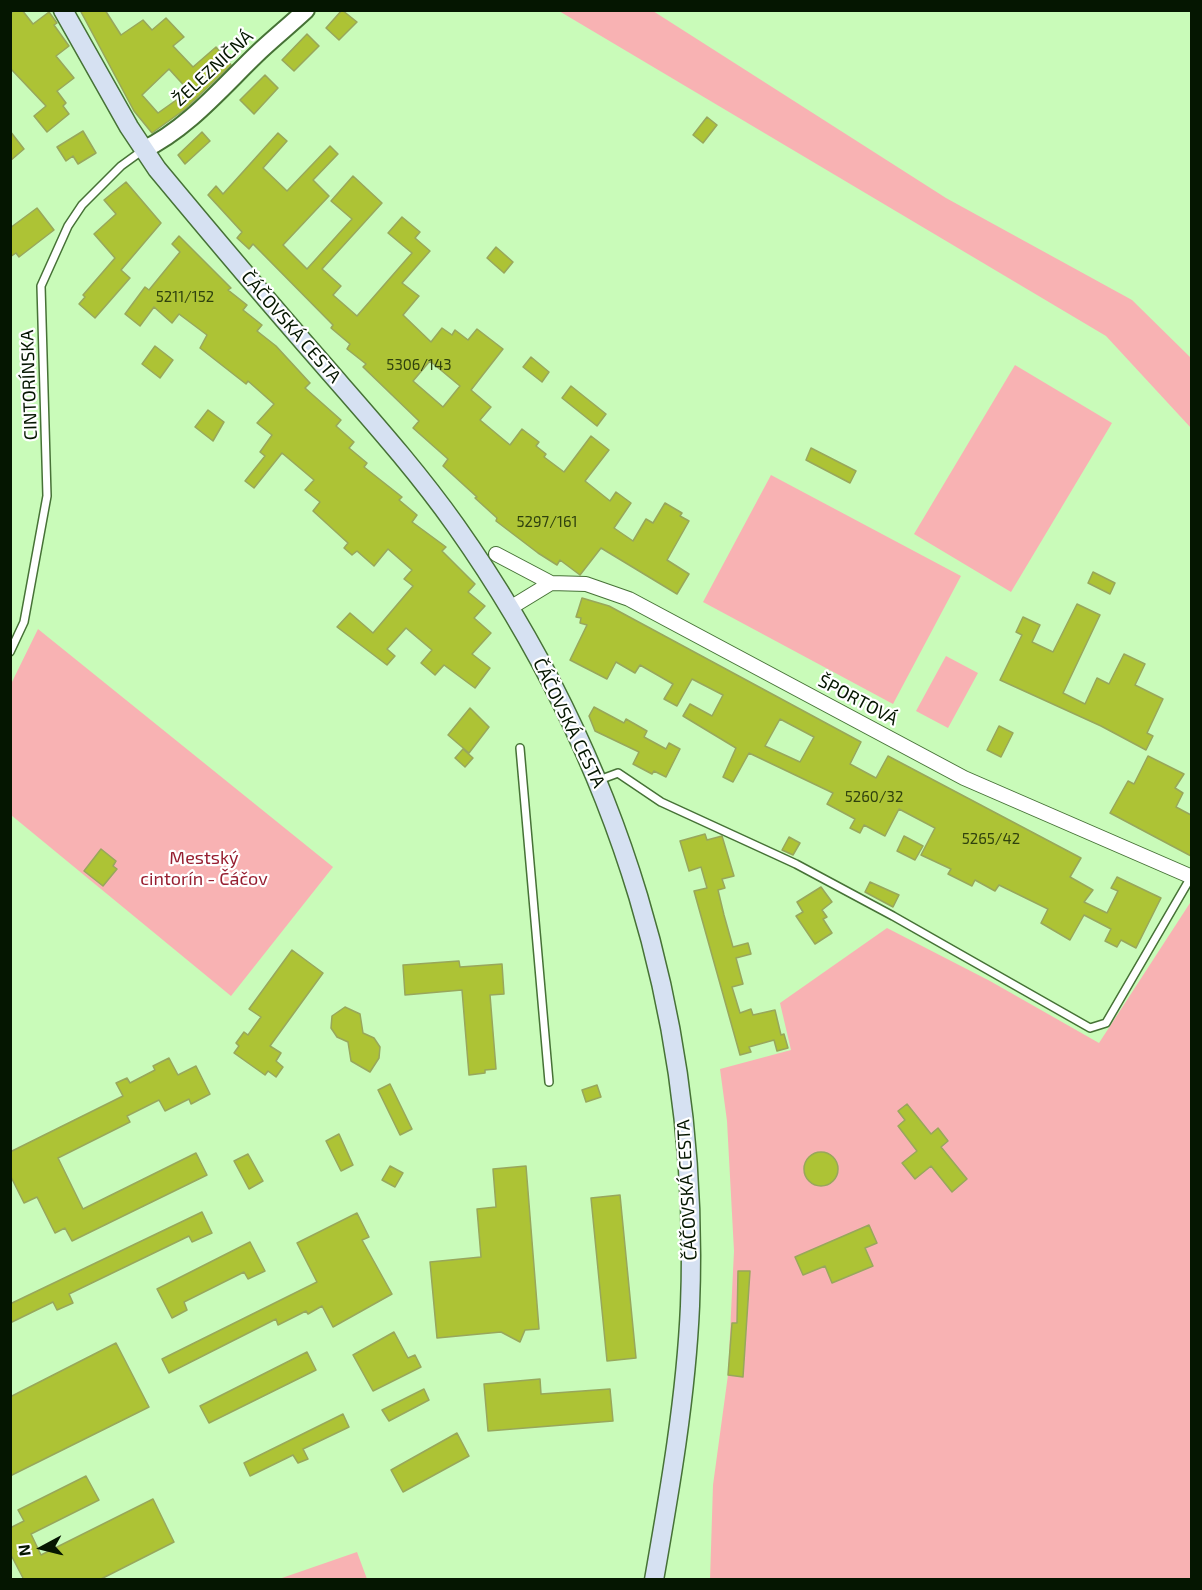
<!DOCTYPE html>
<html>
<head>
<meta charset="utf-8">
<style>
  body { margin:0 }
  #map { position:relative; width:1202px; height:1590px; overflow:hidden; background:#c9fbb9; font-family:"Exo 2",sans-serif }
  canvas { display:block }
  .frame { position:absolute; inset:0; border:12px solid #051601; pointer-events:none }
  .north { position:absolute; left:12px; top:1518px; width:60px; height:60px; -webkit-text-stroke:4px #fff; paint-order:stroke; rotate:263deg; font-size:16px; font-weight:700; line-height:24px; text-align:center; color:#051601 }
  .north::after { content:''; display:block; margin:auto; width:21px; height:27px; background:#051601; clip-path:polygon(50% 0,100% 100%,50% 72%,0 100%) }
</style>
</head>
<body>
<div id="map">
<canvas width="1202" height="1590"></canvas>
<div class="frame"></div>
<div class="north">N</div>
</div>
<script>
const ctx = document.querySelector('canvas').getContext('2d');
ctx.lineJoin = 'round';
function fill(path, color) {
  ctx.fillStyle = color;
  ctx.fill(path, 'evenodd');
}
function strokePath(path, color, width, dash) {
  ctx.strokeStyle = color;
  ctx.lineWidth = width;
  ctx.lineCap = dash ? 'butt' : 'round';
  ctx.setLineDash(dash || []);
  ctx.stroke(path);
}
function label(font, color, halo, rows, align = 'center') {
  ctx.font = font + ' "Exo 2",sans-serif';
  ctx.lineWidth = 4.5;
  ctx.setLineDash([]);
  ctx.textBaseline = 'middle';
  ctx.strokeStyle = halo;
  ctx.fillStyle = color;
  for (const [text, x, y, turn = 0] of rows) {
    ctx.save();
    ctx.translate(x, y);
    ctx.rotate((+turn || 0) * Math.PI / 180);
    ctx.textAlign = isNaN(turn) ? turn : align;
    if (halo) ctx.strokeText(text, 0, 0);
    ctx.fillText(text, 0, 0);
    ctx.restore();
  }
}
fill(new Path2D(`
  M559 11H653L946 198 1132 300 1191 358V428L1106 336Z
  M1015 365 1112 423 1011 592 914 534Z
  M771 475 961 576 893 704 703 602Z
  M38 629 333 867 231 996 11 815 10 686Z
  M946 656 978 673 948 728 916 711Z
  M1190 903 1191 1579 710 1580 713 1485 728 1375 734 1251 727 1121 720 1069 791 1050 780 1003 887 928 990 981 1099 1043Z
  M357 1552 367 1579H279Z`), '#f8b2b3');
const building = new Path2D(`
  M15 10H22L33 24 49 12 57 23 54 25 69 46 56 56 74 78 57 91 66 103 63 106 69 114 47 132 34 116 46 106 10 68V14Z
  M80 10H105L121 35 143 20 152 30 166 18 184 37 173 46 193 67 216 47 231 65 184 110 152 133 134 111ZM169 69 189 91 158 113 142 95Z
  M342 10 357 22 339 40 326 28Z
  M307 34 319 46 294 71 282 60Z
  M265 75 278 88 254 114 240 100Z
  M707 117 717 125 703 143 693 135Z
  M10 131 24 149 10 161Z
  M83 131 96 153 78 164 73 156 66 161 57 147Z
  M202 132 210 141 185 164 178 155Z
  M278 133 287 141 263 168 287 191 330 146 338 154 313 180 329 196 283 245 307 269 352 219 331 201 353 176 382 203 322 269 341 286 333 295 357 316 412 253 388 233 402 217 420 232 415 238 430 251 402 283 419 296 403 315 431 342 442 328 452 335 455 330 468 340 477 329 503 349 471 390 491 407 480 420 510 445 522 429 539 442 536 446 546 454 544 457 564 472 591 436 609 450 585 481 610 501 616 492 631 503 614 528 633 541 646 519 653 523 665 503 682 513 680 516 689 521 667 560 689 574 677 594 601 548 580 575 560 560 557 565 538 553 496 521 497 518 475 498 477 497 443 466 448 459 413 428 419 421 363 367 366 364 347 349 350 344 331 328 333 325 253 244 249 249 237 238 242 232 208 195 216 186 223 194ZM430 361 460 386 443 407 413 381Z
  M126 182 161 223 121 270 130 278 95 318 79 304 85 297 83 295 115 258 94 234 116 214 104 200Z
  M37 208 54 230 19 257 16 253 10 257V228Z
  M179 236 231 288 228 290 247 305 243 310 262 325 257 331 276 346 310 383 305 388 341 420 336 426 354 442 349 448 367 463 364 467 402 497 399 500 417 515 412 522 446 547 442 551 475 584 468 592 485 606 474 618 491 633 472 654 490 668 475 688 444 665 435 675 421 663 432 650 406 628 387 649 395 656 387 665 337 627 350 613 373 633 413 586 404 579 412 570 388 549 374 566 357 551 352 555 344 548 348 543 313 511 320 502 305 490 314 480 282 453 254 488 245 481 265 456 260 452 272 435 257 423 274 404 248 381 246 384 200 348 207 335 179 314 172 323 154 307 140 326 125 314 145 287 149 290 180 252 172 244Z
  M496 247 513 262 504 273 487 258Z
  M155 346 173 360 160 378 142 364Z
  M531 357 549 372 542 382 523 367Z
  M571 386 606 414 597 426 562 398Z
  M208 410 224 422 213 441 195 427Z
  M811 448 856 471 850 483 806 460Z
  M1093 572 1115 583 1110 594 1088 583Z
  M582 598 609 606 861 742 850 764 876 778 888 756 1081 858 1070 877 1093 890 1084 902 1107 913 1118 891 1111 888 1117 877 1161 898 1136 948 1121 940 1117 947 1105 941 1111 929 1084 915 1070 940 1041 923 1048 909 999 885 995 891 975 880 972 886 948 874 951 869 921 855 935 828 899 809 885 836 864 825 860 833 850 828 855 819 827 804 833 793 749 753 733 782 723 777 736 748 683 716 690 704 712 716 723 695 692 679 677 706 664 699 673 684 640 665 635 673 616 662 607 679 570 660 587 625 580 623 581 618 576 617ZM780 719 814 737 800 762 765 746Z
  M1077 604 1100 615 1063 693 1085 704 1097 678 1109 684 1124 654 1145 664 1135 685 1163 699 1147 733 1153 736 1146 750 1101 726 1000 680 1022 635 1016 632 1023 617 1040 625 1032 642 1053 652Z
  M594 707 624 723 626 719 647 731 644 737 666 749 669 743 680 749 666 777 654 771 652 774 633 764 639 752 595 731 589 716Z
  M470 708 489 727 469 753 448 735Z
  M999 726 1013 733 1001 757 987 750Z
  M463 749 473 758 465 767 455 758Z
  M1148 756 1184 774 1175 788 1183 793 1176 807 1191 815V856L1110 813 1128 781 1134 784Z
  M705 834 707 840 722 836 734 876 722 879 725 888 718 890 724 915 733 947 748 943 751 954 736 958 743 984 732 987 740 1013 751 1009 753 1015 775 1010 781 1035 784 1034 788 1048 777 1051 774 1040 749 1047 751 1052 740 1055 694 891 707 888 701 867 689 871 680 841Z
  M904 836 923 846 915 860 897 851Z
  M789 837 800 843 793 855 782 850Z
  M101 849 116 861 113 866 117 869 103 886 84 871Z
  M870 882 899 895 893 907 865 892Z
  M821 887 832 902 822 910 827 917 823 919 832 933 815 944 796 916 803 912 797 902Z
  M292 950 323 973 270 1046 281 1053 276 1061 283 1067 276 1077 268 1071 265 1075 234 1053 239 1046 236 1043 244 1032 248 1035 261 1017 249 1009Z
  M459 961 460 967 502 964 504 994 490 995 496 1069 485 1070V1073L469 1075 462 990 405 995 403 965Z
  M345 1007 360 1014 363 1033 374 1038 380 1047 379 1058 370 1072 351 1061 348 1042 337 1037 331 1028 332 1016Z
  M169 1058 178 1075 196 1066 210 1094 191 1104 189 1099 165 1111 159 1100 127 1116 130 1122 58 1158 83 1209 196 1153 207 1175 72 1241 65 1228 55 1233 37 1197 24 1203 10 1175V1152L123 1096 116 1083 127 1078 130 1083 155 1070 153 1066Z
  M390 1084 412 1129 400 1135 378 1090Z
  M597 1085 601 1097 586 1102 582 1090Z
  M907 1104 931 1134 938 1128 948 1141 941 1147 967 1179 952 1192 931 1166 915 1179 902 1163 917 1151 898 1126 905 1120 898 1111Z
  M339 1134 353 1165 341 1171 326 1141Z
  M804 1169a17 17 0 1 1 34 0a17 17 0 1 1-34 0Z
  M248 1154 263 1181 249 1189 234 1161Z
  M390 1166 403 1173 395 1187 382 1180Z
  M526 1166 539 1329 525 1330 520 1342 501 1332 437 1338 430 1262 481 1257 477 1209 496 1207 493 1169Z
  M620 1195 636 1358 607 1361 591 1198Z
  M202 1212 212 1233 192 1242 189 1236 69 1294 73 1303 57 1310 53 1302 10 1323V1304Z
  M357 1213 369 1237 362 1240 392 1294 333 1327 322 1306 308 1314 306 1311 278 1325 276 1319 169 1373 162 1359 317 1282 297 1243Z
  M869 1225 877 1243 865 1248 873 1266 832 1283 825 1266 803 1275 795 1257Z
  M250 1242 265 1271 248 1279 244 1272 184 1302 187 1310 172 1318 157 1289Z
  M738 1271H750L743 1377 728 1375 732 1323H737Z
  M394 1332 408 1358 415 1355 421 1367 373 1391 353 1355Z
  M116 1343 149 1407 10 1476V1397Z
  M307 1352 316 1370 209 1423 200 1406Z
  M540 1379 541 1394 610 1389 613 1421 488 1431 484 1384Z
  M424 1389 429 1400 389 1421 382 1410Z
  M343 1414 349 1427 303 1449 308 1459 298 1463 293 1455 250 1476 244 1463Z
  M457 1433 469 1456 403 1492 391 1470Z
  M86 1476 99 1500 31 1534 41 1555 153 1499 174 1542 99 1580H24L10 1553V1528L24 1521 18 1510Z`);
fill(building, '#adc335');
strokePath(building, '#98a75b', 1.5);
const service = new Path2D(`
  M10 652 24 622 47 496 41 286 68 226 82 205 121 166 143 150
  M520 748 549 1082
  M599 780 618 773 661 802 796 864 893 916 1090 1028 1106 1023 1191 877`);
const minor = new Path2D(`
  M496 554 551 583
  M510 608 551 583 586 584 629 599 964 778 1192 877`);
const tertiary = new Path2D(`
  M143 150C189 128 224 85 260 51 275 37 291 24 306 10`);
const secondary = new Path2D(`
  M63 10 129 127 157 169C211 234 265 298 321 362 367 415 415 468 456 526 619 757 701 1023 690 1306 686 1397 670 1489 654 1580`);
strokePath(service, '#467236', 10);
strokePath(minor, '#467236', 16);
strokePath(tertiary, '#467236', 20);
strokePath(secondary, '#467236', 21);
strokePath(service, '#fff', 7);
strokePath(minor, '#fff', 14);
strokePath(tertiary, '#fff', 16);
strokePath(secondary, '#d6e1f2', 18);
label('15px', '#2f410e', null, [
  ["5211/152",185,297],
  ["5306/143",419,365],
  ["5297/161",547,522],
  ["5260/32",874,797],
  ["5265/42",991,839]
]);
label('18px', '#051601', '#fff', [
  ["ŽELEZNIČNÁ",213,68,-43],
  ["ČÁČOVSKÁ CESTA",291,327,49],
  ["CINTORÍNSKA",29,385,-92],
  ["ŠPORTOVÁ",858,700,28],
  ["ČÁČOVSKÁ CESTA",569,723,64],
  ["ČÁČOVSKÁ CESTA",687,1190,-93]
]);
label('18px', '#971f31', '#fff', [
  ["Mestský",204,858],
  ["cintorín - Čáčov",204,879]
]);
</script>
</body>
</html>
